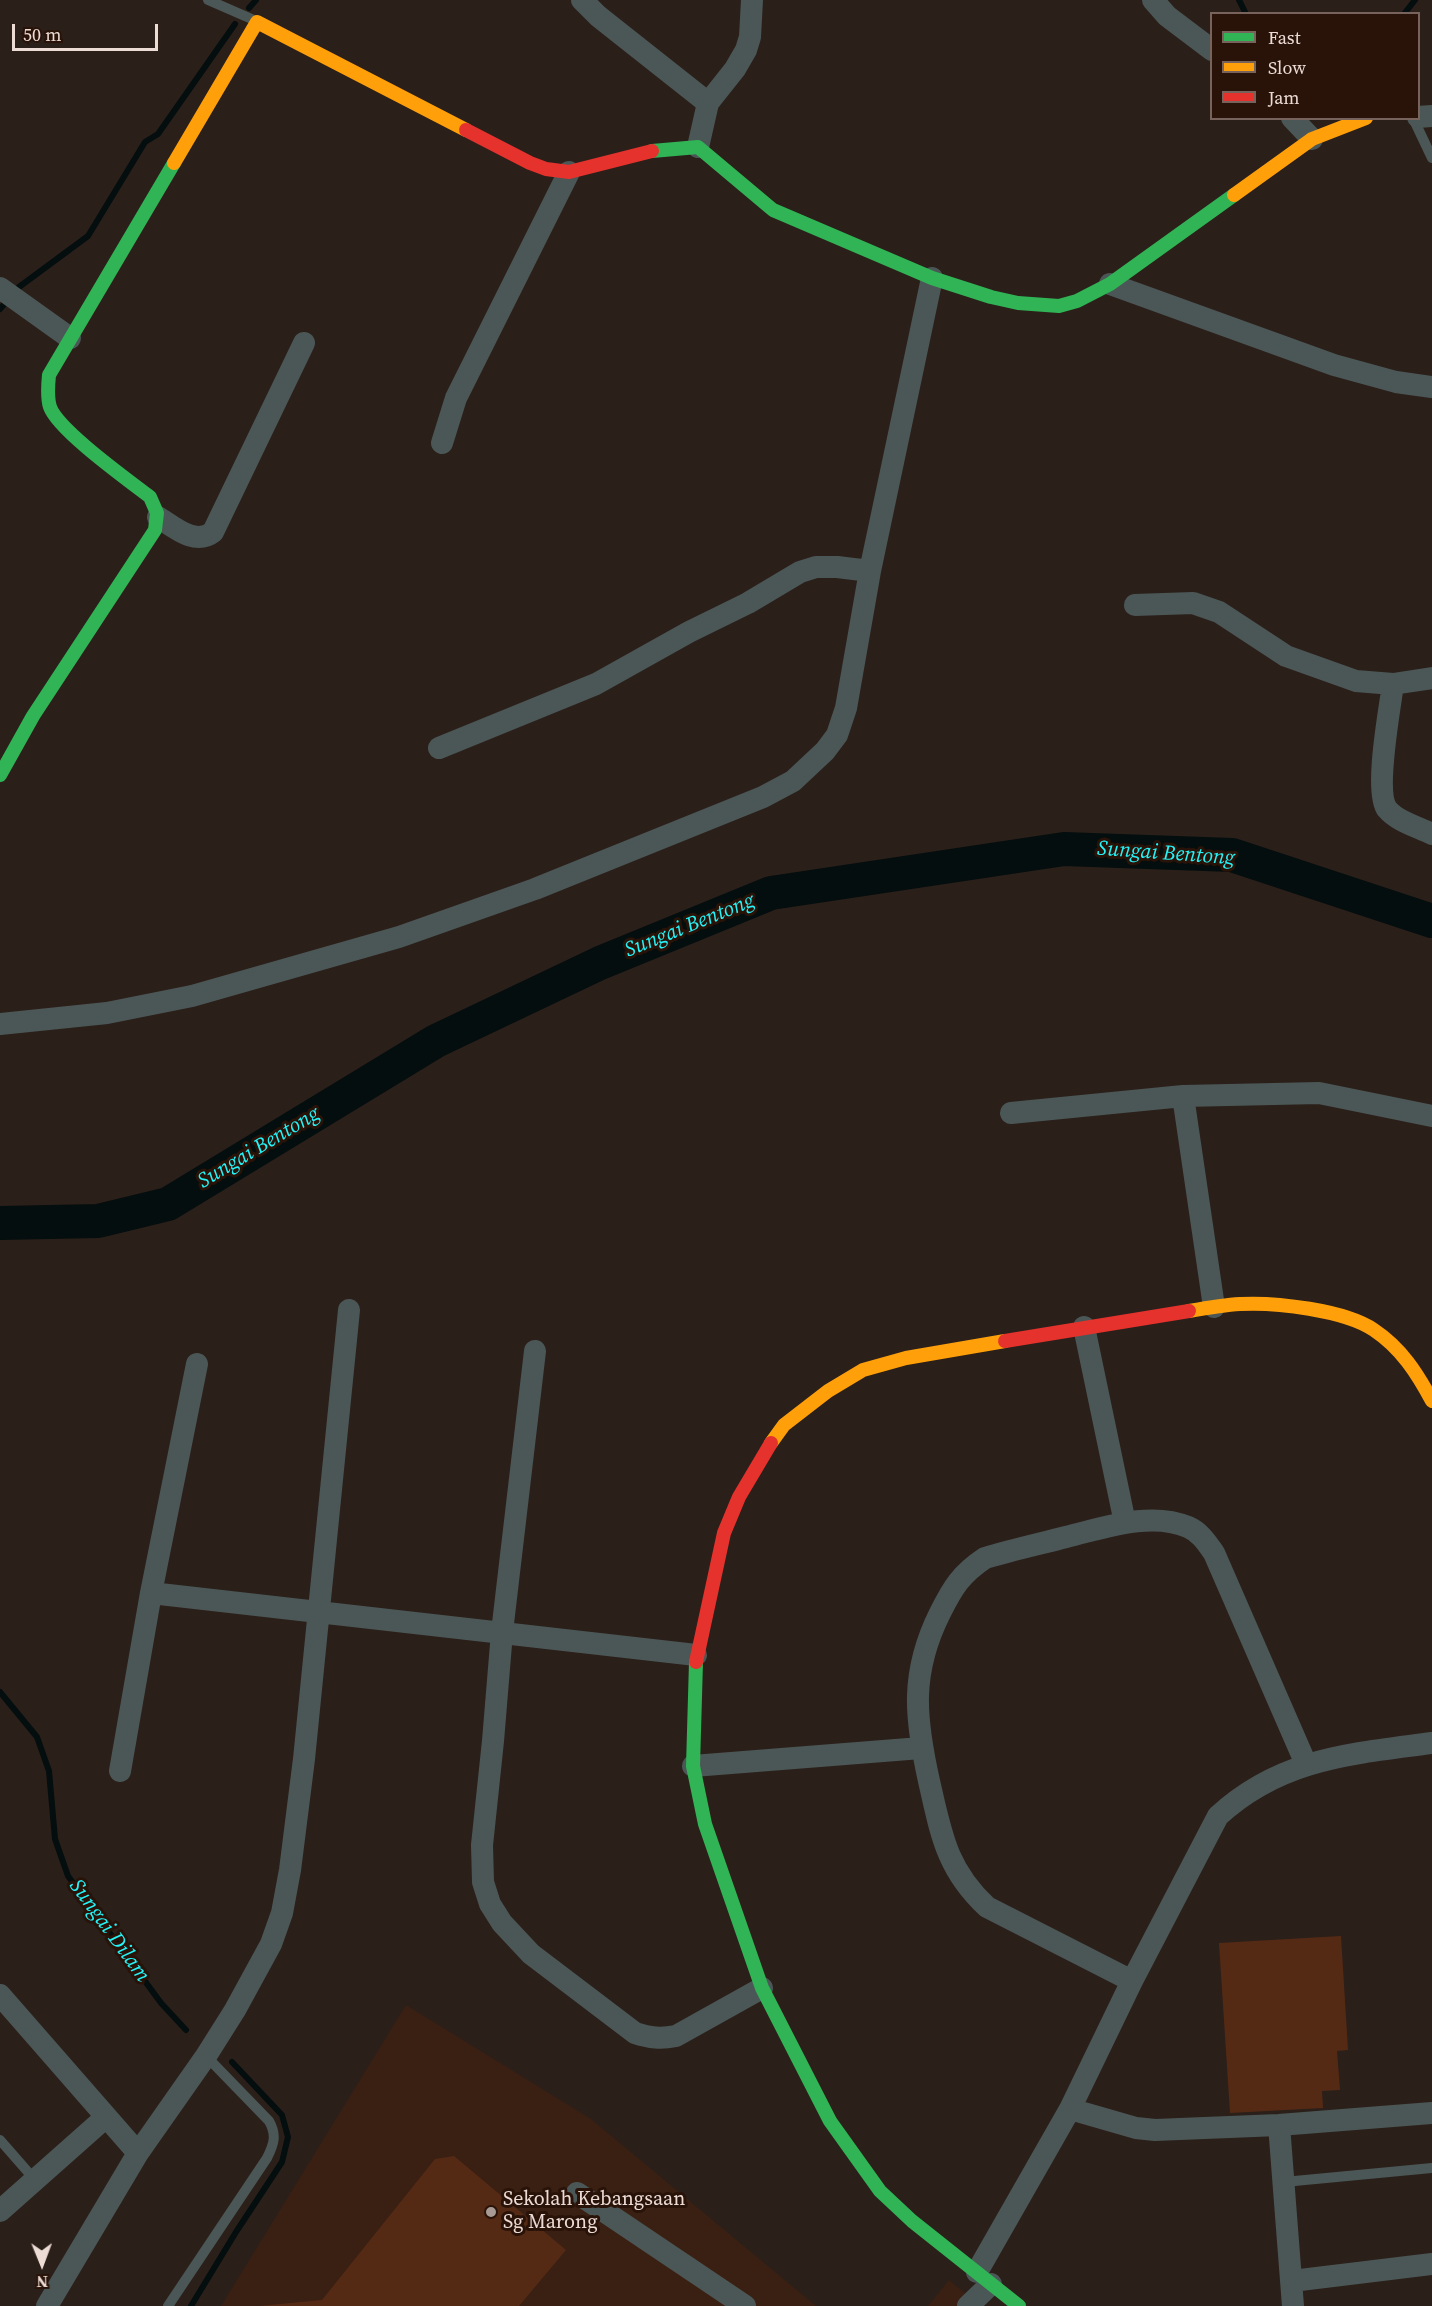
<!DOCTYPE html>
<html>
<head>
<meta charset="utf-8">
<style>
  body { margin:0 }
  #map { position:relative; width:1432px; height:2306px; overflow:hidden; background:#2b1f1a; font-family:"Source Serif 4",serif }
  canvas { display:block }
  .legend { position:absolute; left:1210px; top:12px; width:210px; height:108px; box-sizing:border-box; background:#291309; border:2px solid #77635b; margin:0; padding:8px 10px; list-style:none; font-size:18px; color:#ecdcd5 }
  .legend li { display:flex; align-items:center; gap:12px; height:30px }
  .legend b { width:30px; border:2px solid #77635b }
  .north { position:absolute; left:12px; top:2234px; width:60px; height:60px; -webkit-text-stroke:4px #291309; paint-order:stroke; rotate:179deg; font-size:16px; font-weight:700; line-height:24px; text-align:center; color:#ecdcd5 }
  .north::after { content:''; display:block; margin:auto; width:21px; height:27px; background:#ecdcd5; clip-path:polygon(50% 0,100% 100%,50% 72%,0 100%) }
  .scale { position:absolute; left:12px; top:24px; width:146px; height:27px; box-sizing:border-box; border:3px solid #ecdcd5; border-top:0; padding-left:8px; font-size:18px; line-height:21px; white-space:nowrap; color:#ecdcd5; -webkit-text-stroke:4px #291309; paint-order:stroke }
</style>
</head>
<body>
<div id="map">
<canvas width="1432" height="2306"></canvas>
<ul class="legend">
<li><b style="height:8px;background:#30b455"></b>Fast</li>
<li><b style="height:8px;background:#ff9f0a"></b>Slow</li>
<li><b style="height:8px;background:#e5322d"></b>Jam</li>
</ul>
<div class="north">N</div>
<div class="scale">50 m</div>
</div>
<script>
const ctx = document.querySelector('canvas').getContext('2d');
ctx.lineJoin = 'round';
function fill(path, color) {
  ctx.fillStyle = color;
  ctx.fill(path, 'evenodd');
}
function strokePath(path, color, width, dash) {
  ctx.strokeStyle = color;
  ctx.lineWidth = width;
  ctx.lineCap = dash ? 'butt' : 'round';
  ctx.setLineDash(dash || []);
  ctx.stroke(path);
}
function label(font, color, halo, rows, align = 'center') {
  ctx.font = font + ' "Source Serif 4",serif';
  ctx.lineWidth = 6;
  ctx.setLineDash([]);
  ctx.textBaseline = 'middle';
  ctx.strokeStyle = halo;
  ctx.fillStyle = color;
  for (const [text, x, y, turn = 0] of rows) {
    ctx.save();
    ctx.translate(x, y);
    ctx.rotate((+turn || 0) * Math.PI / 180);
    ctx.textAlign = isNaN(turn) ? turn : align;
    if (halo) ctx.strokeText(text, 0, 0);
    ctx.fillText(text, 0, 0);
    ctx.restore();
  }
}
fill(new Path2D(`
  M406 2005 591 2119 816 2306H221Z
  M949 2280 981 2306H928Z`), '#3a1f13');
fill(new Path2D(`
  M1341 1936 1348 2050 1337 2051 1340 2090 1322 2091 1323 2108 1230 2113 1219 1943Z
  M454 2156 566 2250 519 2306H259L322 2300 435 2159Z`), '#552a15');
strokePath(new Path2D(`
  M1239 0 1246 14
  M249 8 256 0
  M1404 14 1415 0
  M19 287 88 236 145 142 158 134 235 24
  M0 309 6 302
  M0 1692 37 1737 49 1771 55 1839 68 1876 161 2003 186 2030
  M191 2306 236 2232 282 2162 288 2137 282 2115 232 2062`), '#040e0e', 6);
strokePath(new Path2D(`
  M0 1223 98 1221 168 1204 436 1041 600 963 771 893 1064 849 1232 855 1432 921`), '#040e0e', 34);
strokePath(new Path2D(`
  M208 0 254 20
  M1413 118 1432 158
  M0 2140 35 2180
  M1284 2182 1432 2168
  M168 2306 267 2158C274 2144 277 2135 269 2121L206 2056`), '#4b5756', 10);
strokePath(new Path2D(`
  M582 0 598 16 708 103
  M1153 0 1167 16 1212 50
  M1418 117 1432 116
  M1292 118 1312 139
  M698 147 708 103 735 69 746 50 750 37 752 0
  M1110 284 1334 365 1396 382 1432 387
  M0 288 70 338
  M442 443 456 398 569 172
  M158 517C174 527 195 546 213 532L304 343
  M1135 605 1193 603 1219 612 1286 656 1356 681 1393 684 1432 678
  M1393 684C1390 708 1374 791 1387 809 1398 822 1418 827 1432 834
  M439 748 596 684 689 632 748 603 800 572 816 567H837L870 571
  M0 1024 107 1013 192 996 399 937 535 889 763 797 793 781 825 751 837 735 846 708 870 571 932 278
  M1011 1113 1183 1096
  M1214 1307 1183 1096 1319 1093 1432 1116
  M1084 1327 1125 1523
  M535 1351 502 1632 493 1741 482 1845 483 1882 490 1904 502 1923 531 1954 635 2033C650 2038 661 2039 676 2036L762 1988
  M151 1593 696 1655
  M693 1766 921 1748
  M120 1771 151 1593 197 1364
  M1132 1981 987 1907C946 1869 941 1833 929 1781 915 1718 910 1673 940 1613 953 1587 961 1574 985 1558 1012 1550 1039 1544 1066 1537 1104 1528 1150 1511 1188 1527 1200 1532 1207 1543 1214 1553L1306 1764
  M0 1995 138 2153
  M1070 2109 1136 2128 1155 2130 1279 2125 1432 2113
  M1279 2125 1293 2306
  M577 2193 745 2306
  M0 2211 106 2117
  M977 2272 1070 2109 1132 1981 1218 1816C1281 1758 1351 1754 1432 1743
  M1292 2281 1432 2264
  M47 2306 138 2153 206 2056 235 2010 271 1944 282 1913 290 1870 304 1759 349 1310
  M968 2306 991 2284`), '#4b5756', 22);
strokePath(new Path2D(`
  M652 151 698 147 773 210 932 278 991 297 1018 303 1059 306 1077 301 1110 284 1234 195
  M0 775 33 716 155 530 157 513 150 497C128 480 58 430 50 407 47 398 48 385 49 375L174 163
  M696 1662 693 1766 705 1824 762 1988 830 2121 880 2191 912 2221 1019 2306`), '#30b455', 14);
strokePath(new Path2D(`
  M174 163 257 22 466 130
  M1234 195 1312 139 1366 118
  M1189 1311C1206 1308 1223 1305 1240 1304 1275 1302 1345 1310 1374 1330 1401 1348 1417 1373 1432 1401
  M771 1443 784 1425 828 1391 863 1370 906 1358 1005 1341`), '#ff9f0a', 14);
strokePath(new Path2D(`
  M466 130 530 163 546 169 569 172 652 151
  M1005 1341 1189 1311
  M696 1662 724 1533 739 1497 771 1443`), '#e5322d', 14);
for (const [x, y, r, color] of [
  [491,2212,6,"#a89a94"]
]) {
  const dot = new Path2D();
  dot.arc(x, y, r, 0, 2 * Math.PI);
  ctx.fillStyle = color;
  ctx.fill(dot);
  strokePath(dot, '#291309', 2);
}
label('20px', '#ecdcd5', '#291309', [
  ["Sekolah Kebangsaan",503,2200],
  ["Sg Marong",503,2223]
], 'left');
label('italic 21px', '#24f4f8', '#291309', [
  ["Sungai Bentong",1166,854,4],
  ["Sungai Bentong",690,926,-22],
  ["Sungai Bentong",259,1148,-31],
  ["Sungai Dilam",109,1931,54]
]);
</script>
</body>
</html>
